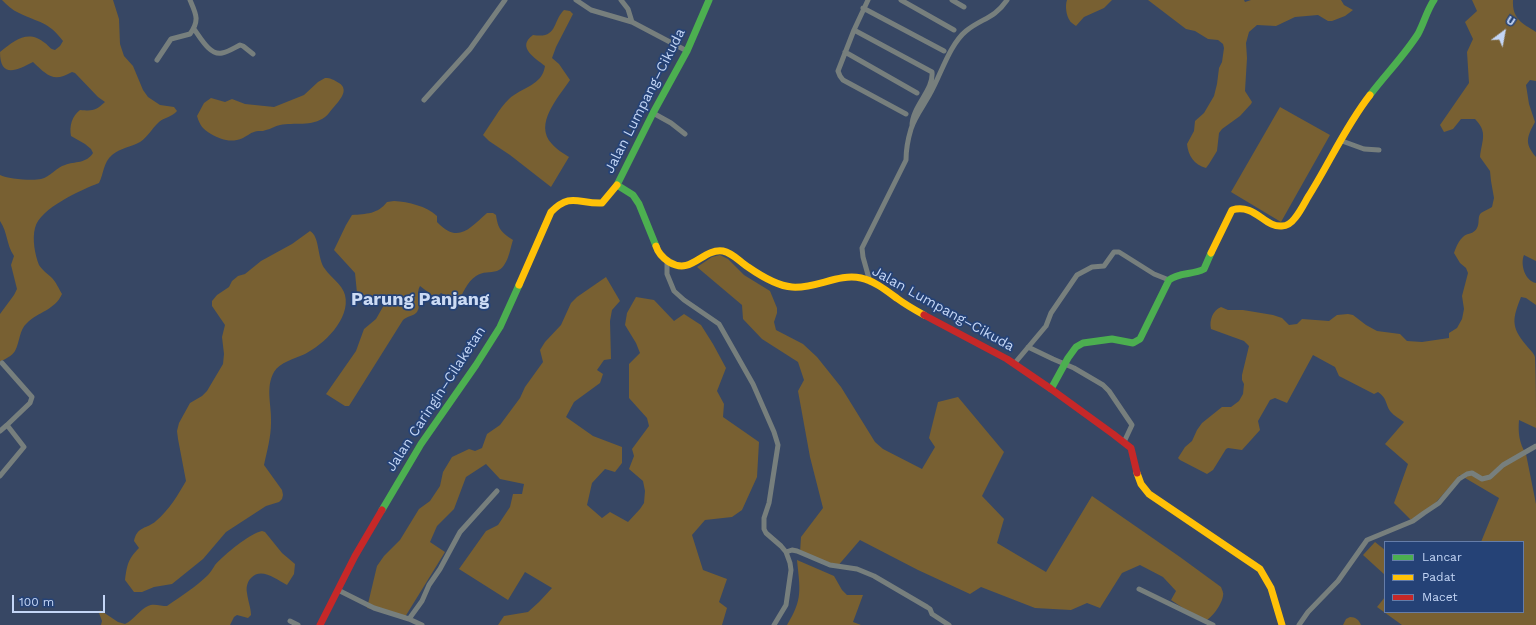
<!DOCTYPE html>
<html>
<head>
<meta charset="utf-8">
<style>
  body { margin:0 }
  #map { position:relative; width:1536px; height:625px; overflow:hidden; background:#374764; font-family:"Work Sans",sans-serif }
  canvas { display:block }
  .legend { position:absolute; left:1384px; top:541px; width:140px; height:72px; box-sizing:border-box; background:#254276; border:1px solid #657da9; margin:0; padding:5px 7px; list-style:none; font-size:12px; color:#c4d6f6 }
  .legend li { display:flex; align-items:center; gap:8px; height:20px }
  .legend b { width:20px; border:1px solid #657da9 }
  .north { position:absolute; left:1484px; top:12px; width:40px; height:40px; -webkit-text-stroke:3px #254276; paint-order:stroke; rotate:32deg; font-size:11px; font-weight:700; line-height:16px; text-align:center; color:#c4d6f6 }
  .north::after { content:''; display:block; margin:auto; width:14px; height:18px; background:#c4d6f6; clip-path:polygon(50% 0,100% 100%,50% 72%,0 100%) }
  .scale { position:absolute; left:12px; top:595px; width:93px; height:18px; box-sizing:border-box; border:2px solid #c4d6f6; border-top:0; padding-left:5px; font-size:12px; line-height:14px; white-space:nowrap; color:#c4d6f6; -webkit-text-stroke:3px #254276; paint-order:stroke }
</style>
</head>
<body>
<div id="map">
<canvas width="1536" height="625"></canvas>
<ul class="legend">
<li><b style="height:5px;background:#4caf50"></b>Lancar</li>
<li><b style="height:5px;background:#ffc107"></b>Padat</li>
<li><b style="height:5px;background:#c62828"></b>Macet</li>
</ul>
<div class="north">U</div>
<div class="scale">100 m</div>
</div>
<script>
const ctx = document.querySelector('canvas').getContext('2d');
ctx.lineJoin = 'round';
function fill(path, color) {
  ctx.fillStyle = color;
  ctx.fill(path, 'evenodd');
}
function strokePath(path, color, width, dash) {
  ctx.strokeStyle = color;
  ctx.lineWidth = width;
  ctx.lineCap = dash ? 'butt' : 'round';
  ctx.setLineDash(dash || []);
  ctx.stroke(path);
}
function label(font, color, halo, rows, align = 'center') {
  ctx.font = font + ' "Work Sans",sans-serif';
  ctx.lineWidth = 3.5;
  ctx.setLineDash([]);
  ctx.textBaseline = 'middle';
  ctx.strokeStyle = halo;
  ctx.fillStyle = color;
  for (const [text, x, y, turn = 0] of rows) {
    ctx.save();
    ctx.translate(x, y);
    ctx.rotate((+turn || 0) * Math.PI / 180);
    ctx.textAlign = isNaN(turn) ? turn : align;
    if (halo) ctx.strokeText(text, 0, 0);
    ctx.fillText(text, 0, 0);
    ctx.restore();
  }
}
fill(new Path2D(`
  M2 0H113L119 19 120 44 124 56 133 66 143 90 148 97 160 105 174 107 177 111C172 117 165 117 159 122 152 128 148 137 140 142 131 147 120 148 112 155 103 163 104 173 99 183 81 190 40 208 35 228 32 239 35 255 39 265 42 270 48 274 52 278 56 282 59 289 62 294 55 310 38 312 27 323 19 330 20 342 15 351 12 356 5 359 0 362V314L14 295 17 289 11 265 14 256C6 244 8 233 0 221V175C7 179 33 181 41 179 50 177 57 167 65 165 75 161 86 164 93 153L91 149 85 144 71 136C69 126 72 116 80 110 93 111 95 111 105 102L98 97 75 73 72 72C53 83 47 75 33 62 16 71 0 78 0 52 15 40 28 29 45 43 49 46 50 49 55 50L60 46 63 41C48 21 39 23 19 13 12 10 7 5 2 0Z
  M1067 0H1112L1104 8 1084 17 1076 26C1075 25 1070 22 1070 21 1066 16 1065 5 1067 0Z
  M1148 0H1244L1245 2 1251 0H1341L1344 5 1353 10 1345 16 1332 21H1328L1318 15 1295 17 1276 26 1257 25 1249 32 1246 43 1247 58 1245 91 1252 102 1251 104 1240 116 1222 129 1219 133 1217 151 1209 164 1206 168C1194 165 1188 155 1187 144L1194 131 1195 121 1204 113 1214 96 1217 84 1219 68 1222 62 1224 48 1223 44 1218 40 1208 39 1195 31 1186 29Z
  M1472 0H1513C1512 19 1522 23 1536 32V81L1530 80 1526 85 1529 104 1535 122C1527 137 1524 143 1536 157V261L1524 255C1520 264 1525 281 1536 283V305L1526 298 1521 297C1513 318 1510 326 1526 345 1529 349 1534 353 1535 357 1536 380 1536 405 1536 428L1519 420C1518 432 1519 443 1526 454L1536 504V625H1402L1377 607 1385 597V612H1523V542H1481L1499 498 1460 475 1431 508 1411 520 1394 503 1408 464 1385 444 1404 422C1400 419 1394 416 1390 411 1385 403 1387 398 1378 392L1374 394 1339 376 1335 367 1313 355 1287 403 1275 398 1270 400 1258 421 1260 430 1242 450 1228 448 1226 449 1213 470 1207 474 1180 460 1178 458 1185 447 1192 441 1197 430 1202 423 1222 407H1231L1239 401 1243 394 1244 384 1242 380V375L1249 346 1244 341 1211 329C1209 320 1213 310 1221 307L1228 310H1243L1273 315 1282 318 1289 325 1297 324 1302 319 1329 321 1337 315 1348 314 1353 315 1366 325 1377 331 1400 334 1407 341 1422 342 1449 338V333L1457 328 1462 319 1464 309 1462 296 1468 273 1466 268 1460 263 1454 253C1456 247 1459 240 1464 236 1468 233 1474 234 1477 228 1480 223 1477 217 1481 213 1484 211 1489 209 1492 207L1494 198 1491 181 1490 171 1480 157C1482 140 1488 132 1475 119H1461L1453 129 1444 132 1440 125 1469 83 1467 52 1473 39 1465 22 1477 11Z
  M564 10 570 11 573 14 556 47 552 58 559 64 570 80C559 97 533 124 552 144 556 149 563 153 569 157L551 187 510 155 489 141 483 135C491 124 500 107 509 99 522 87 542 86 545 66 535 58 516 47 533 35 558 39 552 22 564 10Z
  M325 78C331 78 334 80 339 83 350 90 339 101 333 108 330 111 328 115 325 117 312 127 294 122 280 125 275 126 271 129 266 130 262 132 257 130 254 132 250 133 247 136 243 138 231 143 222 140 211 134 203 129 200 126 197 116L204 103 211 98 225 102 232 99 245 104 274 107 304 95 318 82Z
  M1280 107 1330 135 1281 222 1231 192Z
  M394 201C409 202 426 206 437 216V222C458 244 469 229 487 213H493L496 215C498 229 501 232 513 240 510 249 508 267 497 271 490 273 483 271 476 276 467 282 463 293 458 302L441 293 436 297 433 296 420 286C415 294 422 304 417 312 414 316 407 316 403 320L349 406H345L326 394 356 351 364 329 376 319 388 298 369 299 360 296 357 293 355 273 334 250 346 225 352 215C366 214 378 214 387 202Z
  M310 231C320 236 317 259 325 269 331 278 342 284 345 295 351 319 323 345 305 354 294 359 280 362 274 372 265 388 272 406 271 423 271 437 267 451 264 465L282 490 283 495 282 499 279 502 266 506 226 532 203 559 172 584 154 587 142 592H134L125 580C127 565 128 559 139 548L134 541C137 526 147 529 156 521 169 510 178 495 186 481L178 439 177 431 179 423 190 403 202 396 207 391 223 364 224 354 222 337 225 325 212 306V301L217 295 229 287 232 281 238 276 245 274 261 261 292 244Z
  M720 255 728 259 744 275 770 291 777 308V313L774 322 776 330 803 344 817 357 841 387 875 442 883 449 922 469 935 447 929 438 938 402 958 397 1004 452 982 496 1004 519 997 543 1046 572 1092 496 1180 557 1221 587C1222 590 1224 593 1223 596 1222 604 1212 618 1205 621L1186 610 1171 600 1176 591 1163 577 1140 565 1122 573 1100 608 1087 603 1071 610 1035 608 981 587 970 594 918 570 860 540 836 568 800 553 801 537 823 508 810 457 798 391 804 380 798 362 762 339 743 319 742 305 697 267 712 257Z
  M606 277 620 301 612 310 610 321 611 359 604 360 597 370 603 374 600 383 574 402 566 417 593 436 622 447V463L615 472 605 469 592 483 587 505 602 518 610 512 628 522 640 509 644 503 645 491 643 481 629 469 634 456 632 449 649 426 647 418 629 398V364L640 353 636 343 625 325 627 313 636 297 654 300 674 321 684 314 701 325 713 344 726 368 717 391 724 404 723 417 759 442 757 477 742 510 732 517 705 520 692 535 703 570 727 579 719 602 727 608 722 625H498L504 616 528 612 539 602 552 588 525 572 508 600 459 569 486 531 498 525 510 507 513 494H522L524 484 500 479 486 464 466 477 454 509 437 526 430 542 445 552 405 617 367 608 377 566 384 556 400 540 419 509 430 501 440 486 443 472 452 457 469 449 475 451 482 448 487 434 500 425 520 398 525 387 543 362 540 350 545 342 561 325 571 303 577 297Z
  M262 531 265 532 282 553 295 564 294 574 287 585C276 579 261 567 251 578 247 582 246 588 247 593 248 601 251 608 251 615L248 618 237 615 234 617 230 625H101L102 621 99 613 100 610 118 622 125 624C134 620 139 610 148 606 153 603 161 606 167 606 181 596 196 587 208 575 211 572 213 568 215 565 225 554 249 534 262 531Z
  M1375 542 1385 550V575L1363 555Z
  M797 560 834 576 842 590 847 595H863L853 622 861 625H787C803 599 800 590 797 560Z
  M1350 617C1356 617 1359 620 1361 625H1343L1346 619Z`), '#786032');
strokePath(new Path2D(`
  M576 0 591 10 632 22 687 51
  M621 0 628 9 632 22
  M868 0 854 30 838 71 840 76 843 80 906 114
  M901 0 954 30
  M952 0 964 7
  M863 8 944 51
  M194 29C200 37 210 56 222 53 228 52 234 48 240 45L243 46 253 54
  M854 30 932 72C934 90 912 106 912 126
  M845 52 917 93
  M157 60 171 39 190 34C200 20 196 14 190 0
  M424 100 470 49 505 0
  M653 113 671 123 685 134
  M1342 141 1364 149 1379 150
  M667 262V274L674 291 684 300 719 324 753 384 774 432 778 445 769 503 764 518V529L766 533 781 546 786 552 790 563 791 570 786 605 774 625
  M870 282 863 257 862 248 906 160C906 150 908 139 911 129 915 116 925 104 931 92 941 74 950 44 966 31 982 18 994 19 1007 0
  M1028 347 1053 359 1074 368 1103 385 1109 391 1132 425 1124 442
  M1014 364 1046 326 1051 313 1077 275 1092 267 1104 266 1114 252H1119L1154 274 1169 280
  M0 431 7 425
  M0 476 24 447 7 425 30 403 32 397 2 363
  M786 552 792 550 797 551 830 565 857 569 874 576 927 607 930 609 932 614 949 625
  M1139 589 1213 625
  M338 590 374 608 409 619 422 625
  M409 619 422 601 429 585 440 569 460 532 497 491
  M290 621 298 625
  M1299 625 1308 612 1338 581 1367 540 1413 521 1424 513 1439 503 1459 479 1467 474 1472 473 1482 479 1490 477 1503 465 1536 446`), '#777f7d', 5);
strokePath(new Path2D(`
  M1370 95C1385 75 1404 56 1418 34 1424 23 1427 10 1434 0
  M656 246 639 204 633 195 617 185 653 113 687 51 709 0
  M1051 389 1068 358 1076 347 1083 343 1112 339 1133 343 1140 339 1169 280C1179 272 1193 275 1204 269L1211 253
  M382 510 421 444 476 365 500 327 519 285`), '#4caf50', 7);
strokePath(new Path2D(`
  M656 246C658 253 663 258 669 262 692 276 702 248 723 251 733 253 740 262 748 267 761 276 777 286 792 287 816 289 838 273 861 278 875 281 887 291 898 299 906 305 915 310 924 315
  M1211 253 1232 210C1255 203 1265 228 1282 226 1288 226 1292 222 1295 218 1300 212 1304 204 1308 197 1329 164 1345 127 1370 95
  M519 285 551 212C571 192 578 204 602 203L617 185
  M1137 473 1141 484 1149 494 1260 569 1271 588 1282 625`), '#ffc107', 7);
strokePath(new Path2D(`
  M924 315 1007 359 1051 389 1113 434 1131 448 1137 473
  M320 625 355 556 382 510`), '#c62828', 7);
label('14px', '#c4d6f6', '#254276', [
  ["Jalan Lumpang–Cikuda",645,101,-63],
  ["Jalan Lumpang–Cikuda",943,309,29],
  ["Jalan Caringin–Cilaketan",436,399,-57]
]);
label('bold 18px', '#ccdbf4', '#254276', [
  ["Parung Panjang",420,300]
]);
</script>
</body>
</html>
